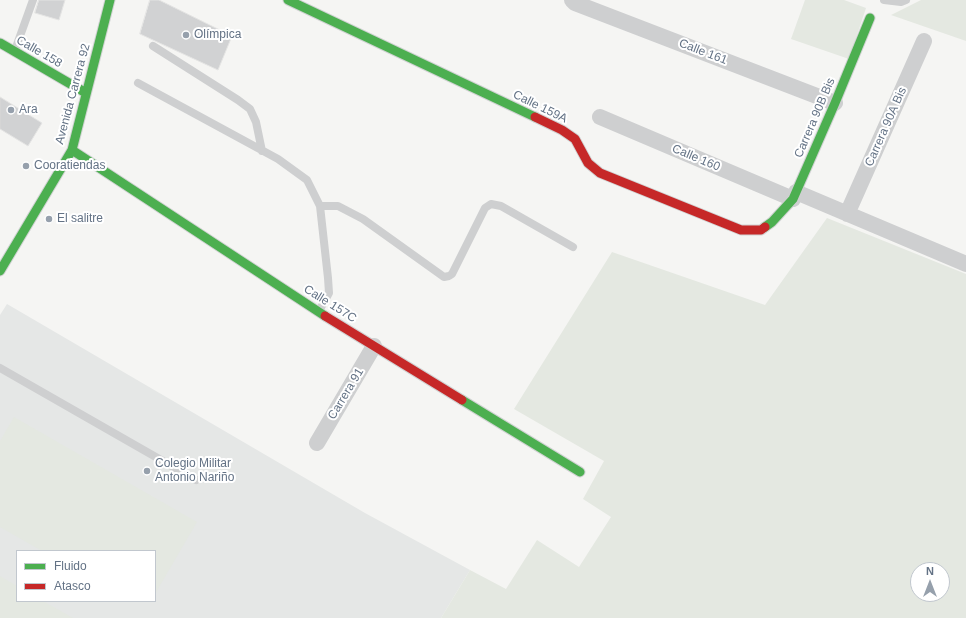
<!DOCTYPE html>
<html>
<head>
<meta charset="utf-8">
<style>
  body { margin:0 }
  #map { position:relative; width:966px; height:618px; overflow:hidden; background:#f5f5f3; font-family:Helvetica,sans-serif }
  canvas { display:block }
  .legend { position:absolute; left:16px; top:550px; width:140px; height:52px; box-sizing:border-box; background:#fff; border:1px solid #c1c7ce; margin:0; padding:5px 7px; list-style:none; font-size:12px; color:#637285 }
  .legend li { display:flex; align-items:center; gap:8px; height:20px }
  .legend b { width:20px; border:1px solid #c1c7ce }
  .north { position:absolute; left:910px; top:562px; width:40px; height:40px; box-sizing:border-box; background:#fff; border:1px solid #c1c7ce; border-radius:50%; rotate:0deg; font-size:11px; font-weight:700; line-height:16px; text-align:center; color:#637285 }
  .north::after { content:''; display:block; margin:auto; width:14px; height:18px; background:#96a0ac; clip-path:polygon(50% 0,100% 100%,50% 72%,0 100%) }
</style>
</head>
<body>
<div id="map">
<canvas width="966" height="618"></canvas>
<ul class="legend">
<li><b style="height:5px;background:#4caf50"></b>Fluido</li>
<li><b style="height:5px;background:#c62828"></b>Atasco</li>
</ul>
<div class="north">N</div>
</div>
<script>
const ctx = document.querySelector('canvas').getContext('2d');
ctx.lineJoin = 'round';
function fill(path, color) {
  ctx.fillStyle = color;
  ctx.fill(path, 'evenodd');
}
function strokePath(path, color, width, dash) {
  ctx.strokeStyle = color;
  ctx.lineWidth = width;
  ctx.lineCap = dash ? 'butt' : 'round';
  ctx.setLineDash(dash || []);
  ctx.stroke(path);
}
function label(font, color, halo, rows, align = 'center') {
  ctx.font = font + ' Helvetica,sans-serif';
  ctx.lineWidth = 4;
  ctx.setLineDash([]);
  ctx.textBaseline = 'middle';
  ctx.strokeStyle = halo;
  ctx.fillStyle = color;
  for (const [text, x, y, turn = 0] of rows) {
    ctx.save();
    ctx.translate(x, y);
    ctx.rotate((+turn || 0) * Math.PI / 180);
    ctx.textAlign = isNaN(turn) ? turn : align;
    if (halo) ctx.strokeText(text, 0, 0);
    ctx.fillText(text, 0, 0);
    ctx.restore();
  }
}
fill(new Path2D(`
  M7 304 365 513 470 570 441 618H0V315ZM17 551H155V601H17Z`), '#e5e7e6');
fill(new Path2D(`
  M805 0H844L866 8 849 59 791 39Z
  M921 0H966V41L891 15Z
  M827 218 966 274V618H441L470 570 506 589 537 540 579 567 611 517 583 499 604 461 514 409 612 252 765 305ZM918 570H942V594H918Z
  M14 417 197 522 155 594V551H42L0 527V441Z
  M0 576 17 586V601H43L73 618H0Z`), '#e4e8e1');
const building = new Path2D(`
  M39 0H65L59 20 35 13Z
  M150 0H159L232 36 218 70 140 34Z
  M0 97 42 123 28 146 0 129Z`);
fill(building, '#d1d2d3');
strokePath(building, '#e4e4e3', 1);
const fast = new Path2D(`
  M288 0 535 117
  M0 43 86 93
  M72 150 325 316
  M765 227 772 222 793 199 835 103 870 18
  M0 271 72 150 110 0
  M462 400 580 472`);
const jam = new Path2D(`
  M535 117 562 130 575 139 588 163 600 173 741 230H761L765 227
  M325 316 462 400`);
strokePath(fast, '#d1d3d3', 11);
strokePath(jam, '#d1d3d3', 11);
strokePath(new Path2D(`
  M884 0 901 2 906 0
  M153 46 238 100 250 109 256 122 262 151
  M15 50 33 0
  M138 83 278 159 307 180 320 206 328 278 329 293 319 311
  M320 206H338L363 219 444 277 449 276 452 274 485 208 491 204 501 206 573 247
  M0 368 196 480`), '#cecfd0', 8);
strokePath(new Path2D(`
  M572 0 575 3 835 103
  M600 117 793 199
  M796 192 966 264
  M847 214 924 41
  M317 443 374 346`), '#cecfd0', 16);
strokePath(fast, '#4caf50', 9);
strokePath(jam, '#c62828', 9);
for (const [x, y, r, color] of [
  [186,35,4,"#96a0ac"],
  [11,110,4,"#96a0ac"],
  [26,166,4,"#96a0ac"],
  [49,219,4,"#96a0ac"],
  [147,471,4,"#96a0ac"]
]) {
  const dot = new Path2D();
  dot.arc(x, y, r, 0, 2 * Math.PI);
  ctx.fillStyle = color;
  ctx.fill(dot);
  strokePath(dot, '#fff', 1.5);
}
label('12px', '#637285', '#fff', [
  ["Olímpica",194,35],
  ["Ara",19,110],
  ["Cooratiendas",34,166],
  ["El salitre",57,219],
  ["Colegio Militar",155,464],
  ["Antonio Nariño",155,478]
], 'left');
label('12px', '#637285', '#fff', [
  ["Calle 158",39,52,30],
  ["Calle 161",703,52,21],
  ["Avenida Carrera 92",73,94,-75],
  ["Calle 159A",540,107,26],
  ["Carrera 90B Bis",815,118,-67],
  ["Carrera 90A Bis",886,127,-66],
  ["Calle 160",696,158,23],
  ["Calle 157C",330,304,32],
  ["Carrera 91",346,394,-59]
]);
</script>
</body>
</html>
